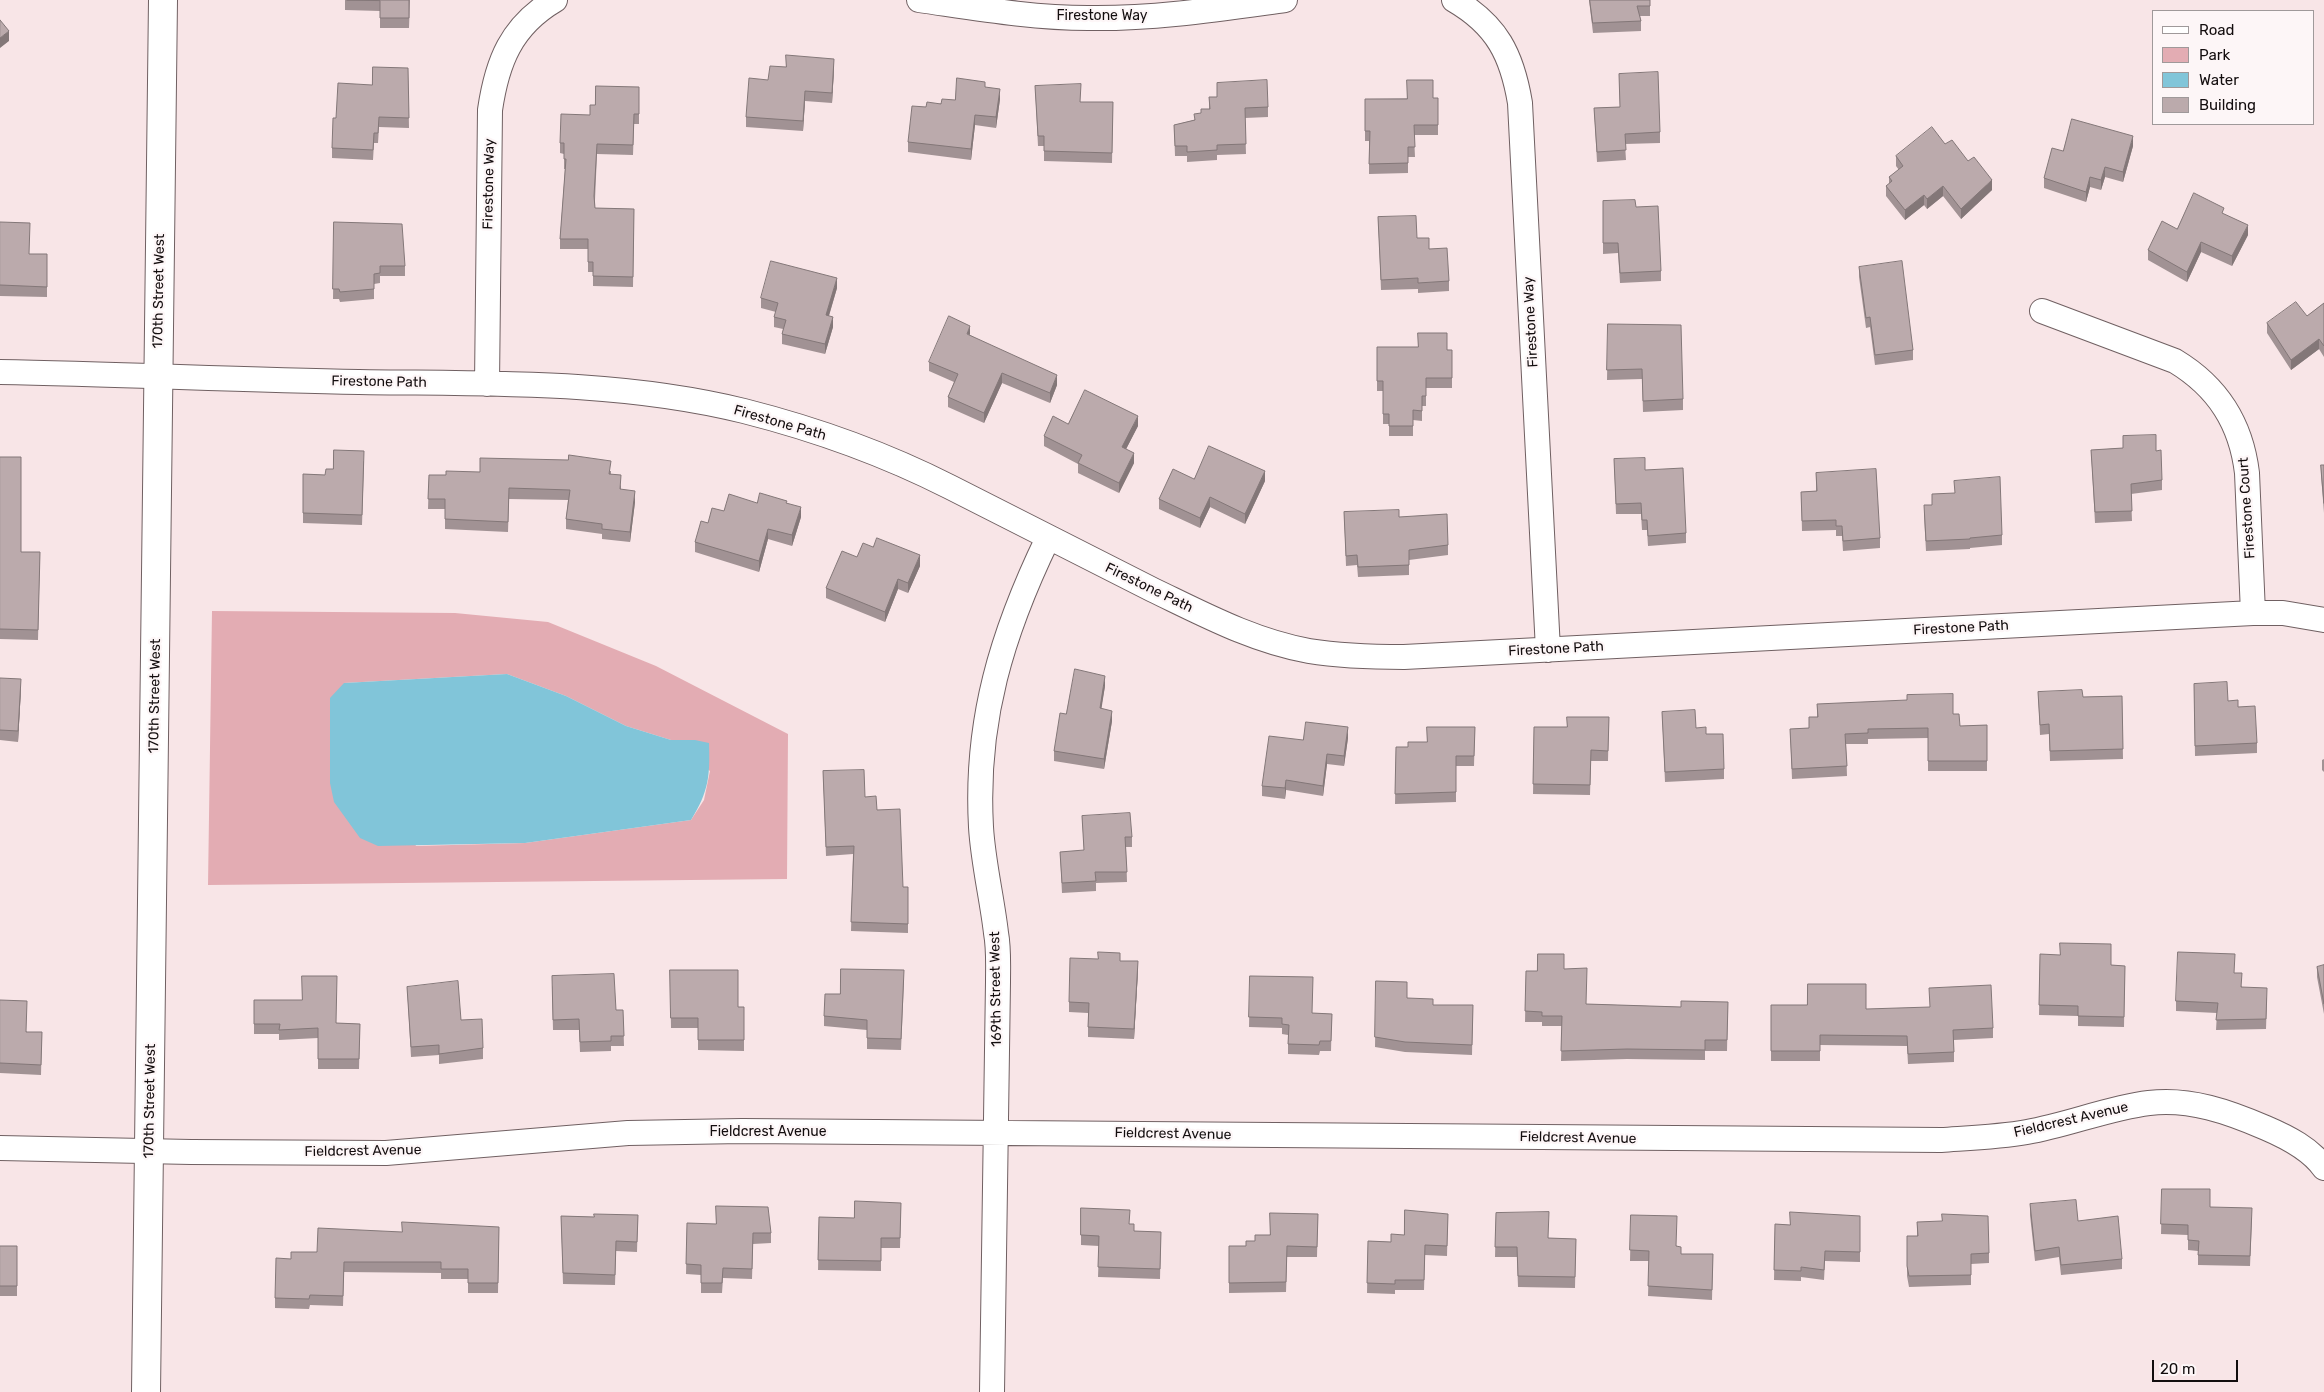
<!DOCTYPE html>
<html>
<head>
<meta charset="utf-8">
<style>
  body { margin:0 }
  #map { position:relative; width:2324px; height:1392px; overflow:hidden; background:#f8e5e7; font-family:Rubik,sans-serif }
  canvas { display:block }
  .legend { position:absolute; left:2152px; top:10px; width:162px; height:115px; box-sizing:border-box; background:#fdf6f7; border:1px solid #9f999a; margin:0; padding:6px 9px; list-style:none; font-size:15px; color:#130d0e }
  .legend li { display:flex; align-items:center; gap:10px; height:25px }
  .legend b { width:25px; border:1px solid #9f999a }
  .scale { position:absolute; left:2152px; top:1360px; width:86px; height:22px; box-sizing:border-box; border:2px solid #130d0e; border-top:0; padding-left:6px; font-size:15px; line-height:18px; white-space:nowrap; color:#130d0e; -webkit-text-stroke:4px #fdf6f7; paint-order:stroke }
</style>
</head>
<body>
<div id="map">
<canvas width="2324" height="1392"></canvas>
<ul class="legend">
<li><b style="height:6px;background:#fff"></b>Road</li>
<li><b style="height:14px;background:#e3acb3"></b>Park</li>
<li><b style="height:14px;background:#81c5d9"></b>Water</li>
<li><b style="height:14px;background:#bbaaac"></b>Building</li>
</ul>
<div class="scale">20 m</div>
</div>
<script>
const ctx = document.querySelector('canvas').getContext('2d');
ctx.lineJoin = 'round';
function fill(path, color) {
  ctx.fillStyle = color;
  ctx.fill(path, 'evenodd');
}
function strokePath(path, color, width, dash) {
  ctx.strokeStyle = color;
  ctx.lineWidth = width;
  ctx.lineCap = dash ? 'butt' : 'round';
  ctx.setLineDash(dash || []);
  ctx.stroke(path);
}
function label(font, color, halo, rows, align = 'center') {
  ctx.font = font + ' Rubik,sans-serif';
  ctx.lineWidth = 4.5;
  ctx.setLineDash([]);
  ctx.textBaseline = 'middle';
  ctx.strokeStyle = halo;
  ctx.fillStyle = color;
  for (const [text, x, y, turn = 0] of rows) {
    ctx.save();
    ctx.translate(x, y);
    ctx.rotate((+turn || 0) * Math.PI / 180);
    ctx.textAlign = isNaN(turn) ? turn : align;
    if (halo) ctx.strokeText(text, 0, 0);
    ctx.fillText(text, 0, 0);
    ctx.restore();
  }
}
fill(new Path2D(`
  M212 611 455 613 548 622 656 666 788 734 787 879 208 885ZM507 674 566 696 626 726 671 740 710 771 704 800 691 820 525 843 416 846 344 683Z`), '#e3acb3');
fill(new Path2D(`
  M507 674 566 696 626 726 671 740H695L709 743C710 776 709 791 691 820L525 843 378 846 360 838 334 802 330 783V698L344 683Z`), '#81c5d9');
const minor = new Path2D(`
  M919 0C975 8 1032 18 1088 18 1154 19 1219 9 1285 0
  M1454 0C1497 25 1512 55 1520 103L1548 650
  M2042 311 2175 361C2218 387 2241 423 2247 473L2253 613
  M0 372C120 374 239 380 359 382 488 384 618 380 744 411 815 429 885 454 950 487 1018 521 1085 556 1153 590 1203 614 1253 641 1309 651 1340 656 1372 657 1404 657L2253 613H2283L2324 620
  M487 384 490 110C497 62 511 26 555 0
  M0 1148 191 1152 386 1153 628 1133 742 1131 1941 1140C1970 1138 1999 1137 2027 1132 2068 1125 2108 1108 2149 1103 2190 1098 2229 1112 2266 1128 2287 1137 2311 1149 2324 1168
  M992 1392 998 982C998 966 999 949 996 933 992 898 983 862 981 827 975 721 1002 633 1048 538`);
const tertiary = new Path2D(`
  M146 1392 163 0`);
strokePath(minor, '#706062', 26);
strokePath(tertiary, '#706062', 30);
strokePath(minor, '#fff', 24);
strokePath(tertiary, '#fff', 28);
fill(new Path2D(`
  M345 0H410L409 28H380V11L345 10Z
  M1589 0H1650V16H1640L1641 21V31L1593 33Z
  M408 68 409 128 379 127 378 143H374L373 160 332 158V148L336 118 372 85Z
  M834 69 832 103 805 101 803 131 746 127V117L768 80Z
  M1619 74 1660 132V143L1625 144 1626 160 1597 162 1594 108 1620 107Z
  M1217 83 1268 107V117L1245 118 1246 154 1217 155V160L1187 162V156H1175L1174 125 1194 120 1201 113 1209 109V97H1217Z
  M1035 86 1081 102H1113L1112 163 1044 161V146H1038Z
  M639 87V124H634L633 155 597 154 595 200V208L634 209 633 287 593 286V272H588V249H560V239L565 169H564V154L560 153V143L590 115 595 105Z
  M985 87 1000 99 996 128 975 125 971 160 908 152V142L926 107 955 100Z
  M1438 98V135H1414L1415 157H1408V173L1369 174V141H1365V99Z
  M1945 144 1992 190 1961 219 1943 196 1927 209 1924 205 1905 220 1886 196V186L1889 184V177L1899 170 1896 166V156Z
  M2133 146 2123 182 2105 177 2101 190 2090 187 2086 202 2044 188V178L2063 151Z
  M1603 201 1636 207 1661 271V281L1620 283 1618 253 1603 254Z
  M2224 214 2248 235 2232 266 2201 252 2187 282 2148 260V250L2177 229Z
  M1378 217 1417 238 1429 249 1449 281V291L1418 293V289L1381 290Z
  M0 222 29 254H47V297L0 296Z
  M334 222 405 266V276H380V283L374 284V299L340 302 339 299H333Z
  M1859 267 1913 350V360L1875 365 1870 327 1866 328 1859 277Z
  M837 288 829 316 833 327 825 354 782 344V334L783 329 774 327V317L776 312 761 308V298Z
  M2324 303V357L2319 349 2291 370 2267 333V323L2307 316Z
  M1608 324 1683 399V410L1643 412 1642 379 1607 380Z
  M970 335 1057 385 1050 403 1002 383 984 423 948 407V397L954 382 929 371V362Z
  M1377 347 1452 350V388H1426V406H1422V421L1413 420V436H1389V424H1383V391H1377Z
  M1068 424 1138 426 1126 449 1134 463 1119 493 1078 473V464L1044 446V436Z
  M2123 436 2156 451 2162 480V490L2131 494 2132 521 2095 523 2091 450 2123 448Z
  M0 457 21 552H40L38 640 0 639Z
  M1614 459 1645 470 1686 533V543L1648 546 1647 530H1642L1641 514H1616Z
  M364 461 362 525 303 523V474L325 475 333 469Z
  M2321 465H2324V513L2321 475Z
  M611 471V474L621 486V490L635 502 630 542 602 539V534L566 529V519L568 500 509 499 508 532 445 529V509H428L429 475H446L480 472Z
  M1816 473 1880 538V548L1843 551 1842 536H1836V530L1802 531 1801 492 1816 491Z
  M1194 479 1265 481 1245 524 1210 507 1200 528 1159 509V499Z
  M757 503 787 504 801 517 792 546 768 539 759 572 695 552V542L708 523Z
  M1344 512 1399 517 1448 545V555L1409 560V575L1358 577 1357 565 1346 566Z
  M1924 515 2002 535V545L1970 548V549L1926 551Z
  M857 557 920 566 908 593 898 589 885 622 826 598V588Z
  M0 678 21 689 18 742 0 740Z
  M2194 684 2238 707 2257 743V753L2195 756Z
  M1105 686 1101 708 1112 721 1104 769 1054 761V751L1066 714Z
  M2038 692 2083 697 2122 696 2123 759 2050 761 2049 734 2040 735Z
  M1817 704 1953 714 1960 726 1987 725V771H1928V738L1868 739V744H1846L1847 776 1792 779 1790 729 1809 728 1817 717Z
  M1662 712 1696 728 1706 734 1724 769V779L1665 782Z
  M1609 717 1608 761H1591L1590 795 1533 794 1534 727H1567Z
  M1475 727 1474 766H1456V802L1395 804 1396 747H1408L1427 742Z
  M1348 738 1344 766 1327 764 1323 796 1286 790 1285 799 1262 796V786L1303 740Z
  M2324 759V772L2322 770V760Z
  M823 771 865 797 877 810 903 887H908V933L851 931 853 854 826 856Z
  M1082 816 1132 837V847H1126L1127 882 1096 883V891L1062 893 1060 852 1084 851Z
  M2040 954 2111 965 2125 966 2124 1027 2078 1026V1016L2039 1015Z
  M2324 965V1014L2317 977V967Z
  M1564 969 1586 1004 1681 1007 1728 1002 1727 1051H1705V1060L1627 1059 1561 1061 1562 1026H1542V1022H1525L1526 971H1537Z
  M670 970 738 1007H744V1051L698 1050V1028H671Z
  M1138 971 1134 1039 1088 1037V1013L1069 1012V1002Z
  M2234 973 2242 987 2267 998 2266 1029 2216 1030 2217 1013 2176 1011V1001Z
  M1250 976 1312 1013 1332 1014 1331 1051H1320L1319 1055 1288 1054V1035L1282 1034V1028L1249 1027Z
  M904 980 901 1050 867 1049V1030L824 1026V1016L840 994Z
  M1376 981 1407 998 1433 1005H1473L1472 1055 1405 1052 1375 1047Z
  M552 986 616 1010H623L624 1046H611V1051L580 1052 579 1030H553Z
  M407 987 461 1020 483 1048V1059L439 1064V1055L411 1057Z
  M0 1000 27 1032H42L41 1075 0 1073Z
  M254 1000 337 1023 360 1024 359 1069H318V1038L279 1040V1034H254Z
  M1771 1005 1866 1009 1993 1028V1038L1954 1040V1062L1908 1064 1907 1046 1820 1045V1061H1771Z
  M2162 1189 2210 1207 2252 1218 2250 1266 2198 1265V1251L2188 1250V1235L2161 1234Z
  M901 1203 900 1248H881V1271L818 1270 819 1217 854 1218Z
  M2030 1204 2078 1221 2122 1259V1269L2061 1275 2059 1257 2035 1261 2030 1215Z
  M1081 1208 1130 1224 1134 1231 1161 1232 1160 1279 1098 1277 1099 1246 1081 1245Z
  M1496 1213 1549 1238 1576 1239 1575 1288 1518 1287 1517 1257H1495Z
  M1318 1214 1317 1257H1287L1286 1292 1229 1293V1246H1246L1255 1241Z
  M1448 1214 1447 1256 1425 1255 1424 1290H1395V1294L1367 1293 1368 1241 1391 1242 1404 1235Z
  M638 1215 637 1252 616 1251 615 1285 563 1284 561 1216 594 1217Z
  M1631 1215 1677 1246 1681 1254H1713L1712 1300 1648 1296 1649 1261H1630Z
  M1860 1216V1262L1825 1261 1824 1280 1801 1277V1281L1774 1280 1775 1224 1790 1225Z
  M1917 1222 1989 1253V1263L1971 1264V1285L1909 1287 1907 1276V1236H1917Z
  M687 1223 771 1233V1243L753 1244 752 1279 723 1278 722 1293H701V1275L686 1274Z
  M499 1227 498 1293H468V1279H441V1273L344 1272 343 1306 310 1305 309 1309 275 1308V1298L291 1259 402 1232Z
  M0 1246H17V1296H0Z`), '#a19294');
fill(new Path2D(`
  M9 31V41L0 48V38Z
  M834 59V69L832 103V93Z
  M1000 89V99L996 128V117Z
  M805 91V101L803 131V121Z
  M975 115V125L971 160V149Z
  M2133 136V146L2123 182V172Z
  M2105 167V177L2101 190V180Z
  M2090 177V187L2086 202V192Z
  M1992 180V190L1961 219V209Z
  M1943 186V196L1927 209V199Z
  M1924 195V205L1905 220V210Z
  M2248 225V235L2232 266V256Z
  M2201 242V252L2187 282V272Z
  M837 278V288L826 325V315Z
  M833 317V327L825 354V344Z
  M970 326V335L967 334Z
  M2319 339V349L2291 370V360Z
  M1002 373V383L984 423V413Z
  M1057 375V385L1050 403V393Z
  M1138 416V426L1122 457V447Z
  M1134 453V463L1119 493V483Z
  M1265 471V481L1245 524V514Z
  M635 491V502L630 542V532Z
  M1210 497V507L1200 528V518Z
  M801 507V517L792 546V535Z
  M768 529V539L759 572V561Z
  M920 555V566L908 593V583Z
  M898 579V589L885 622V612Z
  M1105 676V686L1100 718V708Z
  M21 679V689L18 742V731Z
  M1112 711V721L1104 769V759Z
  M1348 727V738L1344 766V756Z
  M1327 754V764L1323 796V786Z
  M1286 780V790L1285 799V788Z
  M1138 961V971L1134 1039V1029Z`), '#837778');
const building = new Path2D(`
  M347 0H409V18H380V1Z
  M1590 0H1650V6H1637L1641 21 1593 23Z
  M0 20 9 31 0 38Z
  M786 55 834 59 832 93 805 91 803 121 746 117 749 78 768 80 770 66 786 67Z
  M373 67 408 68 409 118 379 117 378 133H374L373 150 332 148 333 118H336L338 83 372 85Z
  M1658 72 1660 132 1625 134 1626 150 1597 152 1594 108 1620 107 1619 74Z
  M957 78 985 82V87L1000 89 996 117 975 115 971 149 908 142 912 106 926 107 927 102 941 104 942 99 955 100Z
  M1267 80 1268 107 1245 108 1246 144 1217 145V150L1187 152V146H1175L1174 125 1195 120 1194 114 1201 113V109H1210L1209 97H1217V83Z
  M1407 80H1433V98H1438V125H1414L1415 147H1408V163L1369 164 1370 131H1365V99H1407Z
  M1081 84 1080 102H1113L1112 153 1044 151V136H1038L1035 86Z
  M596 86 639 87V114H634L633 145 597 144 594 196 595 208 634 209 633 277 593 276V262H588V239H560L566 159H564V143H560L561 114 590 115V105H595Z
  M2072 119 2133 136 2123 172 2105 167 2101 180 2090 177 2086 192 2044 178 2052 148 2063 151Z
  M1932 127 1945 144 1952 140 1968 161 1974 157 1992 180 1961 209 1943 186 1927 199 1924 195 1905 210 1886 186 1892 181 1889 177 1903 166 1896 156Z
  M2194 193 2224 208 2222 213 2248 225 2232 256 2201 242 2187 272 2148 250 2162 221 2177 229Z
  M1635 200 1636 207 1658 206 1661 271 1620 273 1618 243H1603V201Z
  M1416 216 1417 238H1429V249L1447 248 1449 281 1418 283V278L1381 280 1378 217Z
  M0 222 30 223 29 254H47V287L0 285Z
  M334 222 402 224 405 266H380V273L374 274V289L340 292 339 289H333Z
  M771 261 837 278 826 315 833 317 825 344 782 334 786 320 774 317 778 303 761 298Z
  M1902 261 1913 350 1875 355 1870 317 1866 318 1859 267Z
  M2296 302 2307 316 2324 303V346L2319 339 2291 360 2267 323Z
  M949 316 970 326 967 334 1057 375 1050 393 1002 373 984 413 948 397 958 374 929 362Z
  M1608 324 1681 325 1683 399 1643 401 1642 369 1607 370Z
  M1418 333H1447V350H1452V378H1426V396H1422V411L1413 410V426H1389V414H1383V381H1377V347H1418Z
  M1085 390 1138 416 1122 447 1134 453 1119 483 1078 463 1082 455 1044 436 1053 416 1068 424Z
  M2156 435V451L2161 450 2162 480 2131 484 2132 511 2095 512 2091 450 2123 448V436Z
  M1209 446 1265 471 1245 514 1210 497 1200 518 1159 499 1173 469 1194 479Z
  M334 450 364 451 362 515 303 513V474L325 475 326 469H333Z
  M569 455 611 461 609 474 621 475 620 489 635 491 630 532 602 529V524L566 519 570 490 509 488 508 522 445 519V499H428L429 475H446V471L480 472V458L568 460Z
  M0 457H21V552H40L38 630 0 629Z
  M1645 458V470L1683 468 1686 533 1648 536 1647 520H1642L1641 503 1616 504 1614 459Z
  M2321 465H2324V503Z
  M1876 469 1880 538 1843 541 1842 526H1836V520L1802 521 1801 492 1817 491 1816 473Z
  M2000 477 2002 535 1970 538V539L1926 541 1924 505H1932V494L1955 493 1954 481Z
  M760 493 787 501 786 503 801 507 792 535 768 529 759 561 695 542 701 521 708 523 712 508 724 511 729 494 757 503Z
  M1399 510V517L1447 514 1448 545 1409 550V565L1358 567 1357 555 1346 556 1344 512Z
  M877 538 920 555 908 583 898 579 885 612 826 588 842 551 857 557 863 543 873 547Z
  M1075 669 1105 676 1100 708 1112 711 1104 759 1054 751 1060 713 1066 714Z
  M0 678 21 679 18 731 0 730Z
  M2227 682 2228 701 2238 700V707L2255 706 2257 743 2195 746 2194 684Z
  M2082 690 2083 697 2122 696 2123 749 2050 751 2049 724 2040 725 2038 692Z
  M1953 694V714H1959L1960 726 1987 725V761H1928V728L1868 729V733L1845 734 1847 766 1792 769 1790 729 1809 728V717H1818L1817 704 1907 700V695Z
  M1695 710 1696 728 1706 727V734H1723L1724 769 1665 772 1662 712Z
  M1567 717H1609L1608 751 1591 750 1590 785 1533 784 1534 727H1567Z
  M1306 722 1348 727 1344 756 1327 754 1323 786 1286 780 1285 788 1262 786 1269 736 1303 740Z
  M1427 727H1475L1474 756H1456V792L1395 794 1396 747H1408V742H1427Z
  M864 770 865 797 876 796 877 810 900 809 903 887H908V924L851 922 854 846 826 847 823 771Z
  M1130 813 1132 837H1125L1127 872H1095L1096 881 1062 883 1060 852 1084 850 1082 816Z
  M2060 943 2111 944V965L2125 966 2124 1017 2078 1016V1006L2039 1005 2040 954 2060 955Z
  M1098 952 1120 953V961H1138L1134 1029 1088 1027 1089 1003 1069 1002 1070 958 1098 959Z
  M2178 952 2235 954 2234 973H2242L2241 987 2267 988 2266 1019 2216 1020 2218 1003 2176 1001Z
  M1538 954H1564V969L1587 968 1586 1004 1681 1007V1001L1728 1002 1727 1040H1705V1050L1627 1049 1561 1051 1562 1016H1542V1012L1525 1011 1526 971H1537Z
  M2324 965V1004L2317 967Z
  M841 969 904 970 901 1039 867 1038V1020L824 1016 825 994H840Z
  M670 970H738V1007H744V1040H698V1018H671Z
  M614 974 616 1010H623L624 1036H611V1041L580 1042 579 1019 553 1020 552 976Z
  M302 976H337L336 1023 360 1024 359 1059H318V1028L279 1030 280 1024H254V1000H302Z
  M1250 976 1313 977 1312 1013 1332 1014 1331 1041H1320L1319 1045 1288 1044 1289 1025 1282 1024V1018L1249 1017Z
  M458 981 461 1020 482 1019 483 1048 439 1054V1045L411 1047 407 987Z
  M1376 981 1407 982V998L1433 999V1005H1473L1472 1045 1405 1042 1375 1037Z
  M1808 984H1866V1009L1930 1007 1929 988 1991 985 1993 1028 1953 1030 1954 1052 1908 1054 1907 1036 1820 1035V1051H1771V1005H1807Z
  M0 1000 27 1001 26 1032H42L41 1065 0 1063Z
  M2162 1189H2210V1207L2252 1208 2250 1256 2198 1255 2199 1241 2188 1240V1225L2161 1224Z
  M2076 1200 2078 1221 2118 1216 2122 1259 2061 1265 2059 1247 2035 1251 2030 1204Z
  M855 1201 901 1203 900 1238H881V1261L818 1260 819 1217 854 1218Z
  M716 1206 768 1207 771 1233H753L752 1269 723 1268 722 1283H701V1265L686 1264 687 1223 716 1224Z
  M1081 1208 1130 1210 1129 1224H1134V1231L1161 1232 1160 1269 1098 1267 1099 1236 1081 1235Z
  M1405 1210 1448 1214 1447 1246 1425 1245 1424 1280H1395V1284L1367 1283 1368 1241 1391 1242V1234L1404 1235Z
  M1549 1212 1548 1238 1576 1239 1575 1277 1518 1276 1517 1247H1495L1496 1213Z
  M1790 1212 1860 1216V1252L1825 1251 1824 1270 1801 1267V1271L1774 1270 1775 1224 1790 1225Z
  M1270 1213 1318 1214 1317 1247 1287 1246 1286 1282 1229 1283V1246H1246V1241H1255V1235H1270Z
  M594 1214 638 1215 637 1242 616 1241 615 1275 563 1273 561 1216 594 1217Z
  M1942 1214 1988 1216 1989 1253 1971 1254V1275L1909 1276 1907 1266V1236H1918L1917 1222 1942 1221Z
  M1631 1215 1677 1216 1676 1246 1681 1247V1254H1713L1712 1290 1648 1286 1649 1251 1630 1250Z
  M402 1222 499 1227 498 1283H468V1269H441V1262H344L343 1296 310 1295 309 1299 275 1298 276 1258 291 1259V1252H317L318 1228 402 1232Z
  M0 1246H17V1286H0Z`);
fill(building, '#bbaaac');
strokePath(building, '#837778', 1);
label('14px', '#130d0e', '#fdf6f7', [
  ["Firestone Way",1102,16],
  ["Firestone Way",489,184,-89],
  ["170th Street West",159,291,-89],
  ["Firestone Way",1531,322,-93],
  ["Firestone Path",379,382,1],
  ["Firestone Path",780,423,16],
  ["Firestone Court",2247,508,-94],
  ["Firestone Path",1149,588,26],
  ["Firestone Path",1961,628,-3],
  ["Firestone Path",1556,649,-3],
  ["170th Street West",155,696,-89],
  ["169th Street West",996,989,-91],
  ["170th Street West",150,1101,-89],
  ["Fieldcrest Avenue",2071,1120,-13],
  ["Fieldcrest Avenue",768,1132],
  ["Fieldcrest Avenue",1173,1134,1],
  ["Fieldcrest Avenue",1578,1138,1],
  ["Fieldcrest Avenue",363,1151,-1]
]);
</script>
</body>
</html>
